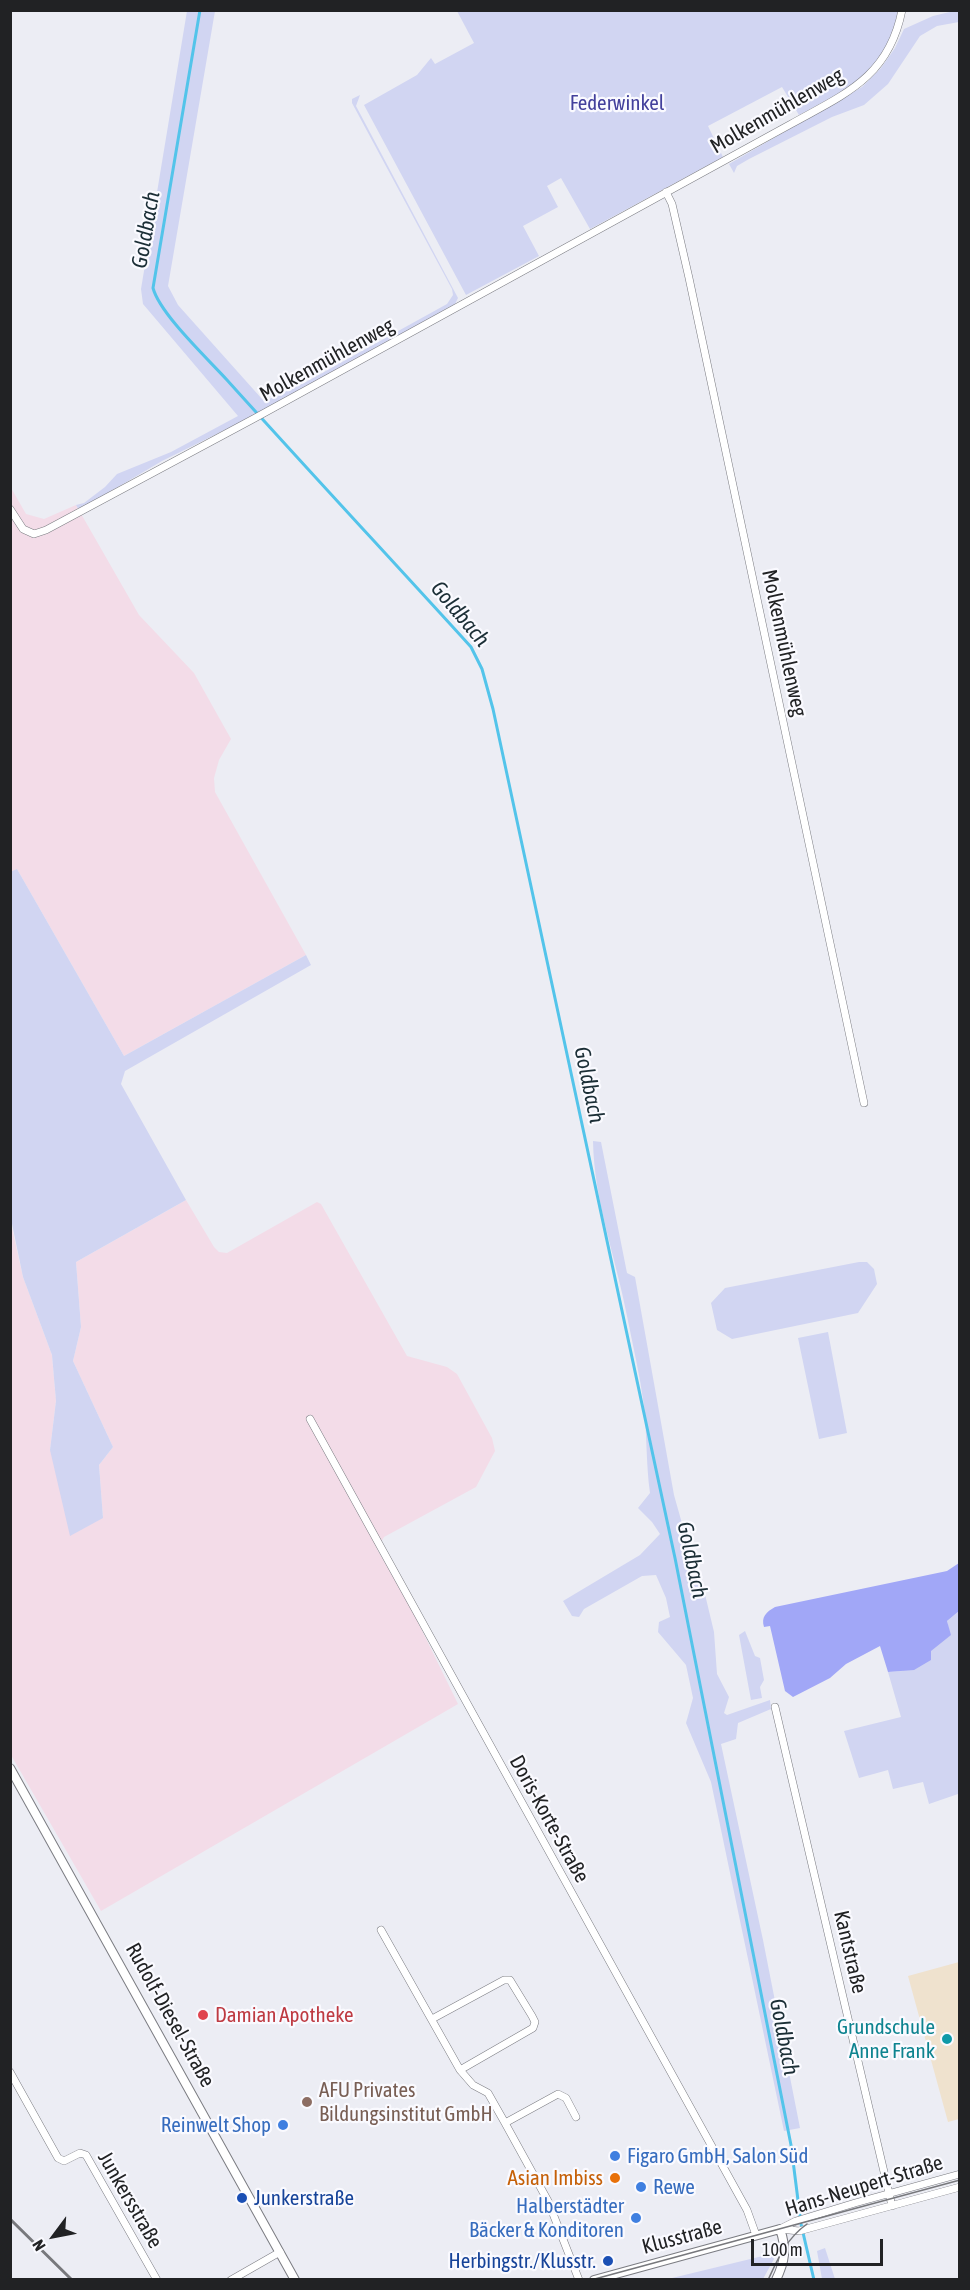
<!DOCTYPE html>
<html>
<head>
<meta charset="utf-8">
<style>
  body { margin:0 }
  #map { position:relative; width:970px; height:2290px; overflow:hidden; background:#ecedf4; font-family:"Asap Condensed",sans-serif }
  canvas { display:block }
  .frame { position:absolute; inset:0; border:12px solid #212224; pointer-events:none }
  .north { position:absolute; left:24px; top:2206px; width:60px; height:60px; -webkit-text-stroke:4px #fafaff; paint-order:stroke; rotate:238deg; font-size:16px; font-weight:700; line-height:24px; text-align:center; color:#212224 }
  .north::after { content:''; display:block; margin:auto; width:21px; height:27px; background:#212224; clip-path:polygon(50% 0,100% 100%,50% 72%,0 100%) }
  .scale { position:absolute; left:751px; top:2239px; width:132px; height:27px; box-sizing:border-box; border:3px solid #212224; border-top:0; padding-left:8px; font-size:18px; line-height:21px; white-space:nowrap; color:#212224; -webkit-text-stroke:4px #fafaff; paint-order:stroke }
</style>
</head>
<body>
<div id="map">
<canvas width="970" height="2290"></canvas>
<div class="frame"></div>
<div class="north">N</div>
<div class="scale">100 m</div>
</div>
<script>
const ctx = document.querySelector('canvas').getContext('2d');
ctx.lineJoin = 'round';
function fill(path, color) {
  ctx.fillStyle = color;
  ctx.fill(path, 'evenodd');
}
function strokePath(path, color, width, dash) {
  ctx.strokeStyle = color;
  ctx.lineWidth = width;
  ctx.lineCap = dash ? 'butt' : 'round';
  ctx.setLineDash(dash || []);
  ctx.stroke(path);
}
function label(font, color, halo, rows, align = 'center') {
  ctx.font = font + ' "Asap Condensed",sans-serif';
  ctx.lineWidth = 4.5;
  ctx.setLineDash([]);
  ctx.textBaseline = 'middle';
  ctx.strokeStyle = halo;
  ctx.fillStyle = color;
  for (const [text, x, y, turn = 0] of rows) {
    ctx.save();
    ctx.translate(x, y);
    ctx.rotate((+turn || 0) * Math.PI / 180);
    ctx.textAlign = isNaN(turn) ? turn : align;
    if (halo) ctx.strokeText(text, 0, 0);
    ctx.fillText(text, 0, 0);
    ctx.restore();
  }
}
fill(new Path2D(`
  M10 486 26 514 44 519 76 505 139 615 194 673 231 739 219 760 214 778 215 792 306 955 124 1056 17 869 11 872Z
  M186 1200 214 1247 219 1252 227 1253 317 1202 321 1204 407 1356 447 1367 457 1374 492 1438 495 1451 476 1487 384 1537 377 1549 411 1608 458 1704 101 1911 11 1755 10 1219 23 1277 52 1355 56 1401 50 1450 103 1518 99 1465 113 1447 73 1361 81 1327 76 1262Z`), '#f3dce8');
fill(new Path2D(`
  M959 1962V2119L948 2122 908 1976Z`), '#efe2ce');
fill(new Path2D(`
  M187 11H215L168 286 178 305 262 399 267 400 306 382 447 304 453 295 452 289 352 103V99L360 95 356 106 458 298 455 304 251 417 162 461 79 510 76 505 84 503 105 487 117 474 171 452 238 416 143 304 141 289Z
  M457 11H899C883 73 852 87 799 115L782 87 708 126 723 157 590 229 561 178 547 186 558 207 523 226 539 256 466 295 364 105 417 75 431 58 435 64 474 43Z
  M954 11H959V22L937 26 920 36 888 84 864 105 832 117 749 159 737 166 734 173 729 164 862 87 881 68 895 48 904 29 933 16Z
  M17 869 124 1056 306 955 311 965 125 1071 121 1084 186 1200 76 1262 81 1327 73 1361 113 1447 99 1465 103 1518 70 1536 50 1450 56 1401 52 1355 23 1277 11 1219 10 872Z
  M593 1141 601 1142 627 1273 635 1277 674 1495 694 1566 703 1586 714 1632 717 1674 729 1697 724 1713 727 1715 770 1700 771 1709 738 1723 736 1739 721 1744 763 1940 800 2128 784 2131 711 1782 686 1723 693 1698 686 1665 658 1632 659 1622 670 1617 666 1598 656 1575 642 1576 584 1609 579 1617 572 1616 563 1601 640 1555 660 1534 652 1522 638 1508 650 1493C646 1464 647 1435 644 1406 640 1376 633 1346 627 1316 616 1258 594 1201 593 1141Z
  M859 1262H867L874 1269 877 1284 858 1313 732 1339 717 1330 711 1303 725 1288Z
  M828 1332 847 1433 819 1439 798 1338Z
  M959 1611V1797L958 1794 929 1804 923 1782 893 1789 888 1770 859 1778 844 1731 901 1717 888 1672 902 1671 950 1635 947 1621Z
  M745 1631 755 1656 760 1658 764 1680 760 1687 762 1698 751 1700 739 1635Z
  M825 2248 835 2279H822L817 2251Z
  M771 2254 774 2259 763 2279H668Z`), '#d1d5f2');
fill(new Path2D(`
  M959 1563V1611L947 1621 951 1635 931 1651V1660L914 1670 888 1672 880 1646 846 1664 830 1678 793 1697 785 1691 770 1626 764 1627C761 1617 766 1612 775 1607L947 1571Z`), '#a1a7f7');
strokePath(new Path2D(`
  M200 10 153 288C160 314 207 358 227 380 308 470 390 558 471 647L482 669 493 709 675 1558 791 2145 801 2224 814 2280
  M931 10H950`), '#53c4ea', 3);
const minor = new Path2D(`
  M666 192 672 204 689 278 864 1103
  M10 509 23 529 34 534 46 530 255 418 791 124C845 94 889 77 902 10
  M310 1419 747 2210 756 2235
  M775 1707 892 2206
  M381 1930 460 2070 473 2085 488 2093 505 2123 548 2201 579 2280
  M432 2019 504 1980H510L532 2016 535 2022 533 2028 460 2070
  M10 2072 58 2158 64 2161 80 2153 86 2155 157 2280
  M505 2123 558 2094 566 2098 576 2117
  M780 2229 796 2221 855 2203 960 2174
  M780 2229 799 2231 960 2187
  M231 2280 280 2252`);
const tertiary = new Path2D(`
  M10 1768 295 2280
  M594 2280 780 2229C787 2249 785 2261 776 2280`);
strokePath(minor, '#7b7c82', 8);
strokePath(tertiary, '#7b7c82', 10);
strokePath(minor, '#fff', 7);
strokePath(tertiary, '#fff', 8);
strokePath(new Path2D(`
  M591 2280 960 2180
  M768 2280C778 2258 787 2238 807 2224`), '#77787c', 1.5);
strokePath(new Path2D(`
  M10 2219 72 2280`), '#77787c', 3);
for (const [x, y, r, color] of [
  [203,2015,6,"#e0444e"],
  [947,2039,6,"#0f9aa8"],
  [307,2102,6,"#8d6e63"],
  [283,2125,6,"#3f7fe0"],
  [615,2156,6,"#3f7fe0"],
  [615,2178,6,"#e8710a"],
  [641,2187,6,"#3f7fe0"],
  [242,2198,6,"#1a4fb4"],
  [636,2218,6,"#3f7fe0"],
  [608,2261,6,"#1a4fb4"]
]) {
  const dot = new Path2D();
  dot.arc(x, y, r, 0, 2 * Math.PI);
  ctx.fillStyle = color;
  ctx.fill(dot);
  strokePath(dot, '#fafaff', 2);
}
label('21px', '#43409c', '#fafaff', [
  ["Federwinkel",617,103]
]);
label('21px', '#212224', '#fafaff', [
  ["Molkenmühlenweg",777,111,-30],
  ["Molkenmühlenweg",327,360,-29],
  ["Molkenmühlenweg",784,643,78],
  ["Doris-Korte-Straße",549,1819,61],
  ["Kantstraße",850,1952,77],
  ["Rudolf-Diesel-Straße",170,2015,61],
  ["Hans-Neupert-Straße",864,2186,-17],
  ["Junkersstraße",130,2200,60],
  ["Klusstraße",682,2237,-15]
]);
label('21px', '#be3a42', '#fafaff', [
  ["Damian Apotheke",215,2015]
], 'left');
label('21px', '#0d838f', '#fafaff', [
  ["Grundschule",935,2027],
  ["Anne Frank",935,2051]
], 'right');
label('21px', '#785e54', '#fafaff', [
  ["AFU Privates",319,2090],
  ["Bildungsinstitut GmbH",319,2114]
], 'left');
label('21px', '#366cbe', '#fafaff', [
  ["Reinwelt Shop",271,2125],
  ["Figaro GmbH, Salon Süd",627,2156,"left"],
  ["Rewe",653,2187,"left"],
  ["Halberstädter",624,2206],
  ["Bäcker & Konditoren",624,2230]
], 'right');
label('21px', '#c56008', '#fafaff', [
  ["Asian Imbiss",603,2178]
], 'right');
label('21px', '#164399', '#fafaff', [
  ["Junkerstraße",254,2198],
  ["Herbingstr./Klusstr.",596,2261,"right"]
], 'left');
label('italic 22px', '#1b2e36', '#fafaff', [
  ["Goldbach",146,230,-80],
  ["Goldbach",460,614,50],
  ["Goldbach",589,1085,78],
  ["Goldbach",692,1560,78],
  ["Goldbach",784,2037,79]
]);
</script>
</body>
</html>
